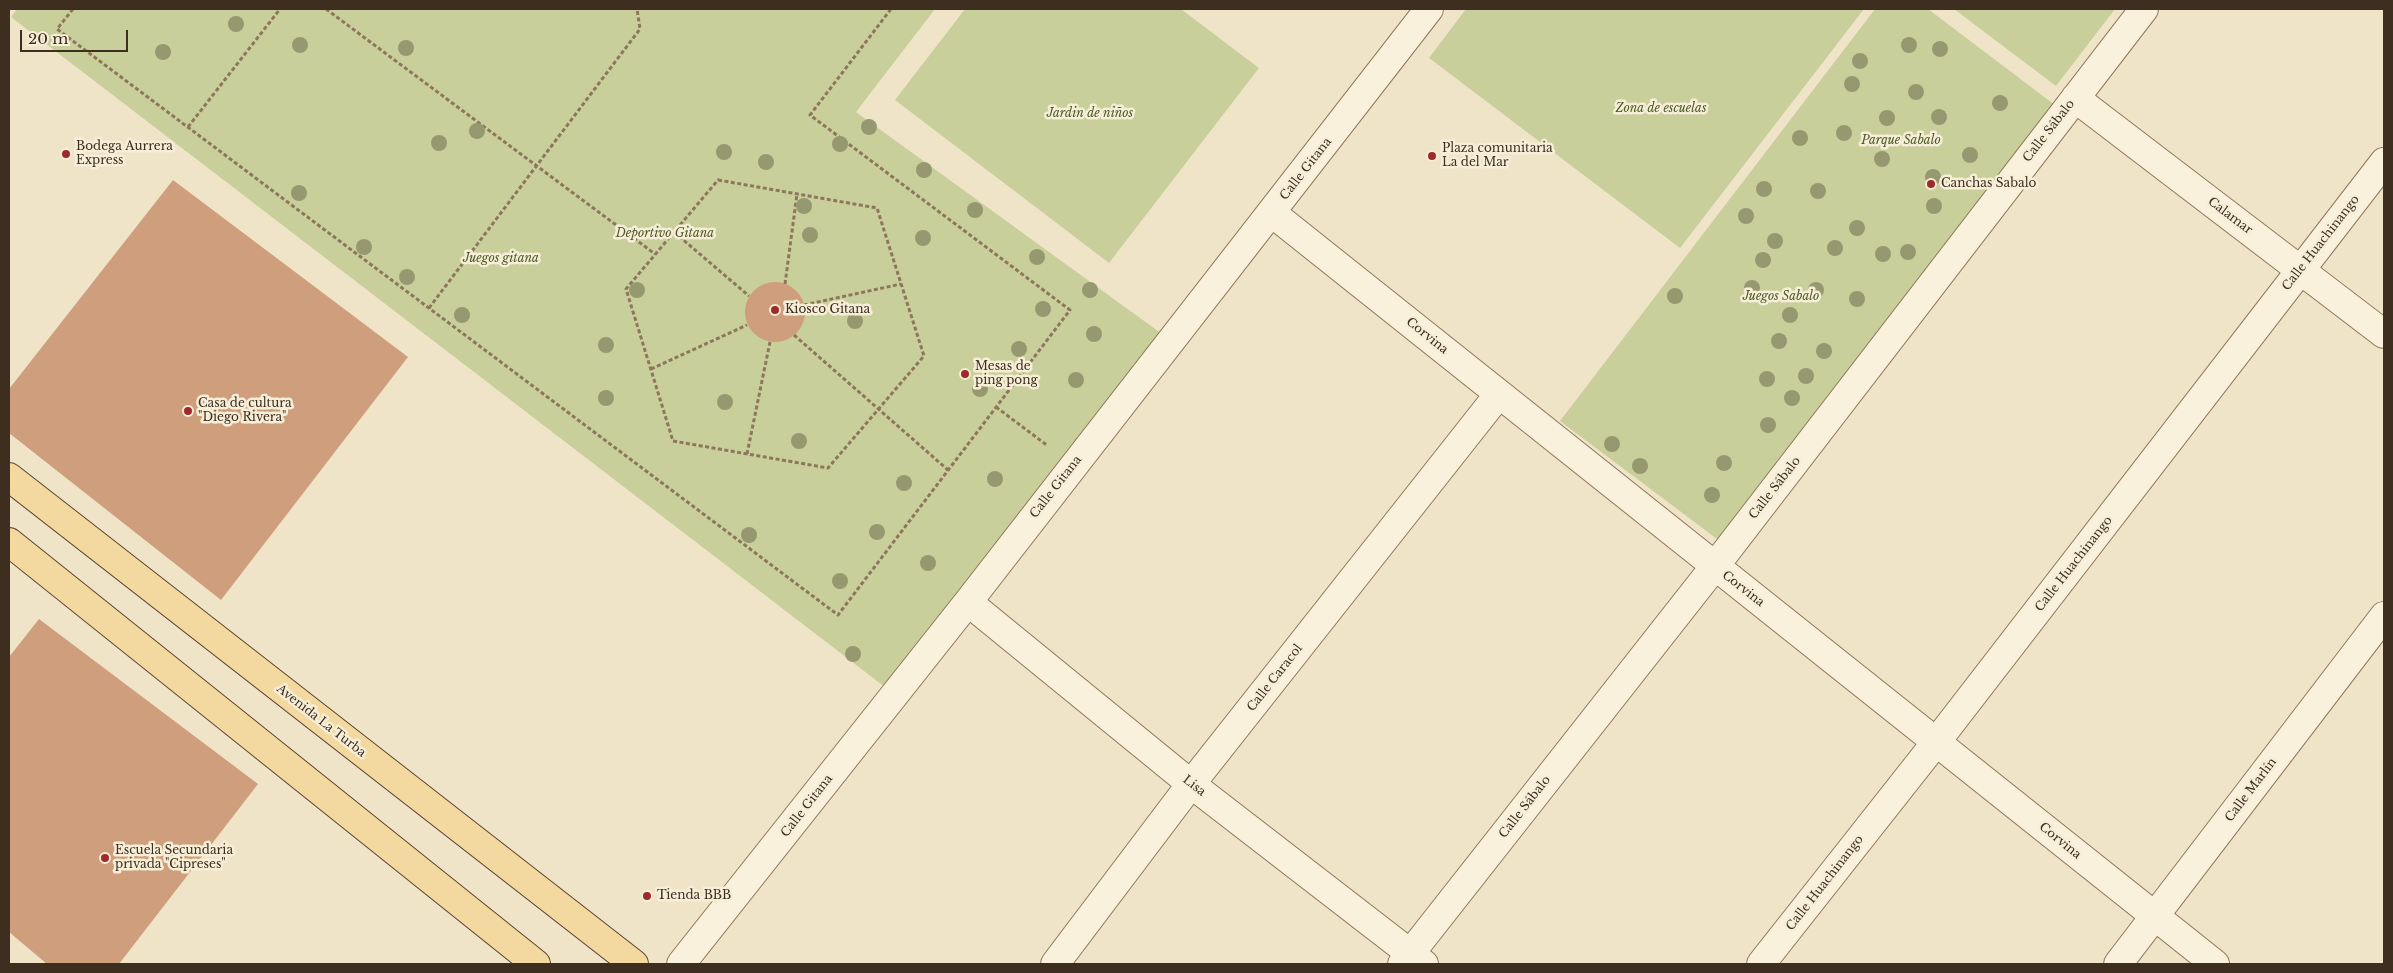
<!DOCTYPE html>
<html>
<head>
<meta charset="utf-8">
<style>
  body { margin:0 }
  #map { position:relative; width:2393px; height:973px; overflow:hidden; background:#f0e4c8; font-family:"Libre Baskerville",serif }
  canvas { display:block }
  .frame { position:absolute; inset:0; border:10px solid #3d2e20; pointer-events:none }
  .scale { position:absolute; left:20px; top:30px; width:108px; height:22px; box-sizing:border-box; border:2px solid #3d2e20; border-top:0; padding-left:6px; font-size:15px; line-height:18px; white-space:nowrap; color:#3d2e20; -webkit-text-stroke:4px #f7eed8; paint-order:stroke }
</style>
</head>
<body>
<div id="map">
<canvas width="2393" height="973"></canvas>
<div class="frame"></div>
<div class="scale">20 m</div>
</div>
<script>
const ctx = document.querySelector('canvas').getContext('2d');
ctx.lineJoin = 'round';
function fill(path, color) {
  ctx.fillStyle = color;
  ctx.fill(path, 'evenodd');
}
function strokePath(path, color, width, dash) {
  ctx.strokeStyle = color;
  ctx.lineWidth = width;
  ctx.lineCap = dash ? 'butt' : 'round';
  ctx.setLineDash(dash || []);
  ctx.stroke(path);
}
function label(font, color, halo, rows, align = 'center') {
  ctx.font = font + ' "Libre Baskerville",serif';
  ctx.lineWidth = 5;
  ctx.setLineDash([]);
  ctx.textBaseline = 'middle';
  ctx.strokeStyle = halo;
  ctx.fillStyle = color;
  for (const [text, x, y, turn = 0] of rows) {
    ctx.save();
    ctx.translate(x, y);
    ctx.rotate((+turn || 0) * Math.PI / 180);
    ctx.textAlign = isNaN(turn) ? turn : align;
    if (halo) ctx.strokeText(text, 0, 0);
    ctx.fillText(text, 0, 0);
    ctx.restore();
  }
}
fill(new Path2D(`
  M17 9H935L856 112 1169 339 894 694 11 17Z
  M965 9H1181L1259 68 1109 263 895 100Z
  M1466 9H1864L1680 248 1429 58Z
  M1875 9H1928L2055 105 1721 542 1560 421Z
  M1954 9H2115L2056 86Z`), '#c9cf9b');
fill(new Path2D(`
  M173 180 408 357 221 600 9 433V389Z
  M745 312a30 30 0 1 1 60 0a30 30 0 1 1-60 0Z
  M39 619 258 784 119 964H47L9 932V657Z`), '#cf9f7d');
const minor = new Path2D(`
  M2075 98 2384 334
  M1272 213 2215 964
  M968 602 1191 784 1424 964
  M681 964 968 602 1429 9
  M1055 964 1191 784 1499 394
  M1402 964 1715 566 2144 9
  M1761 964 1937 741 2384 162
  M2118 964 2384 616`);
const major = new Path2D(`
  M9 477 634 964
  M9 542 536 964`);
strokePath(minor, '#8d765c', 30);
strokePath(major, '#5b4430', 30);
strokePath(new Path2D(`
  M73 9 57 29 838 615 1070 310 810 115 891 9
  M326 9 655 254
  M188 127 280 9
  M718 180 877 208 924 356 828 468 673 441 626 289Z
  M674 232 749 296
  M785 284 797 194
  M804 305 901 284
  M429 308 640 29 637 9
  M794 335 948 470
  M651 369 747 325
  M996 407 1048 446
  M747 454 770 342`), '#8d765c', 3, [4, 2.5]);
strokePath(minor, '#faf1dc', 28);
strokePath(major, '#f3d9a0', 28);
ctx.fillStyle = '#96986f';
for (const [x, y] of [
  [236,24],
  [300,45],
  [1909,45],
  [406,48],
  [1940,49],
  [163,52],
  [1860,61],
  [1852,84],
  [1916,92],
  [2000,103],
  [1939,117],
  [1887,118],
  [869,127],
  [477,131],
  [1844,133],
  [1800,138],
  [439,143],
  [840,144],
  [724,152],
  [1970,155],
  [1882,159],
  [766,162],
  [924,170],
  [1933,177],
  [1764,189],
  [1818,191],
  [299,193],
  [804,206],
  [1934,206],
  [975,210],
  [1746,216],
  [1857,228],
  [810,235],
  [923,238],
  [1775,241],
  [364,247],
  [1835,248],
  [1908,252],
  [1883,254],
  [1037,257],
  [1763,260],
  [407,277],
  [1752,288],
  [637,290],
  [1090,290],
  [1816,290],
  [1675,296],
  [1857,299],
  [1043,309],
  [462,315],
  [1790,315],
  [855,321],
  [1094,334],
  [1779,341],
  [606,345],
  [1019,349],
  [1824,351],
  [1806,376],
  [1767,379],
  [1076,380],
  [980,389],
  [606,398],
  [1792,398],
  [725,402],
  [1768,425],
  [799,441],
  [1612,444],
  [1724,463],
  [1640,466],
  [995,479],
  [904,483],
  [1712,495],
  [877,532],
  [749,535],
  [928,563],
  [840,581],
  [853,654]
]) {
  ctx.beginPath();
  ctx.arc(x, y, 8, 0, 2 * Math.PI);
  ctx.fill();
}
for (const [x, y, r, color] of [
  [66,154,5,"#9e2a2b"],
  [1432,156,5,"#9e2a2b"],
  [1931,184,5,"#9e2a2b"],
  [775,310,5,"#9e2a2b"],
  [965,374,5,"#9e2a2b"],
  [188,411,5,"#9e2a2b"],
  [105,858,5,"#9e2a2b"],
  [647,896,5,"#9e2a2b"]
]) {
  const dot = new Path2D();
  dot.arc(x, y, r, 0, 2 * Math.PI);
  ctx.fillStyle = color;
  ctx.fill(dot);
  strokePath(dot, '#f7eed8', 2);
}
label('italic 12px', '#4d5a26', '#f7eed8', [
  ["Zona de escuelas",1661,109],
  ["Jardin de niños",1090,114],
  ["Parque Sabalo",1901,141],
  ["Deportivo Gitana",665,234],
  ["Juegos gitana",501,259],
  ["Juegos Sabalo",1781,297]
]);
label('12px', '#3d2e20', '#f7eed8', [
  ["Calle Sábalo",2049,131,-52],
  ["Calle Gitana",1306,169,-52],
  ["Calamar",2230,216,37],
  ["Calle Huachinango",2321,243,-52],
  ["Corvina",1427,336,39],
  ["Calle Gitana",1056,487,-52],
  ["Calle Sábalo",1775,488,-52],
  ["Calle Huachinango",2074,564,-52],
  ["Corvina",1743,589,38],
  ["Calle Caracol",1275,678,-52],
  ["Avenida La Turba",321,721,38],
  ["Lisa",1194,786,38],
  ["Calle Marlín",2251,790,-53],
  ["Calle Gitana",807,806,-52],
  ["Calle Sábalo",1525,807,-52],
  ["Corvina",2060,841,39],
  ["Calle Huachinango",1825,883,-52]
]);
label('12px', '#3d2e20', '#f7eed8', [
  ["Bodega Aurrera",76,147],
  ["Express",76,161],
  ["Plaza comunitaria",1442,149],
  ["La del Mar",1442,163],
  ["Canchas Sabalo",1941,184],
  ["Kiosco Gitana",785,310],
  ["Mesas de",975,367],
  ["ping pong",975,381],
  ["Casa de cultura",198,404],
  ["\"Diego Rivera\"",198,418],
  ["Escuela Secundaria",115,851],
  ["privada \"Cipreses\"",115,865],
  ["Tienda BBB",657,896]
], 'left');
</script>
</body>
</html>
